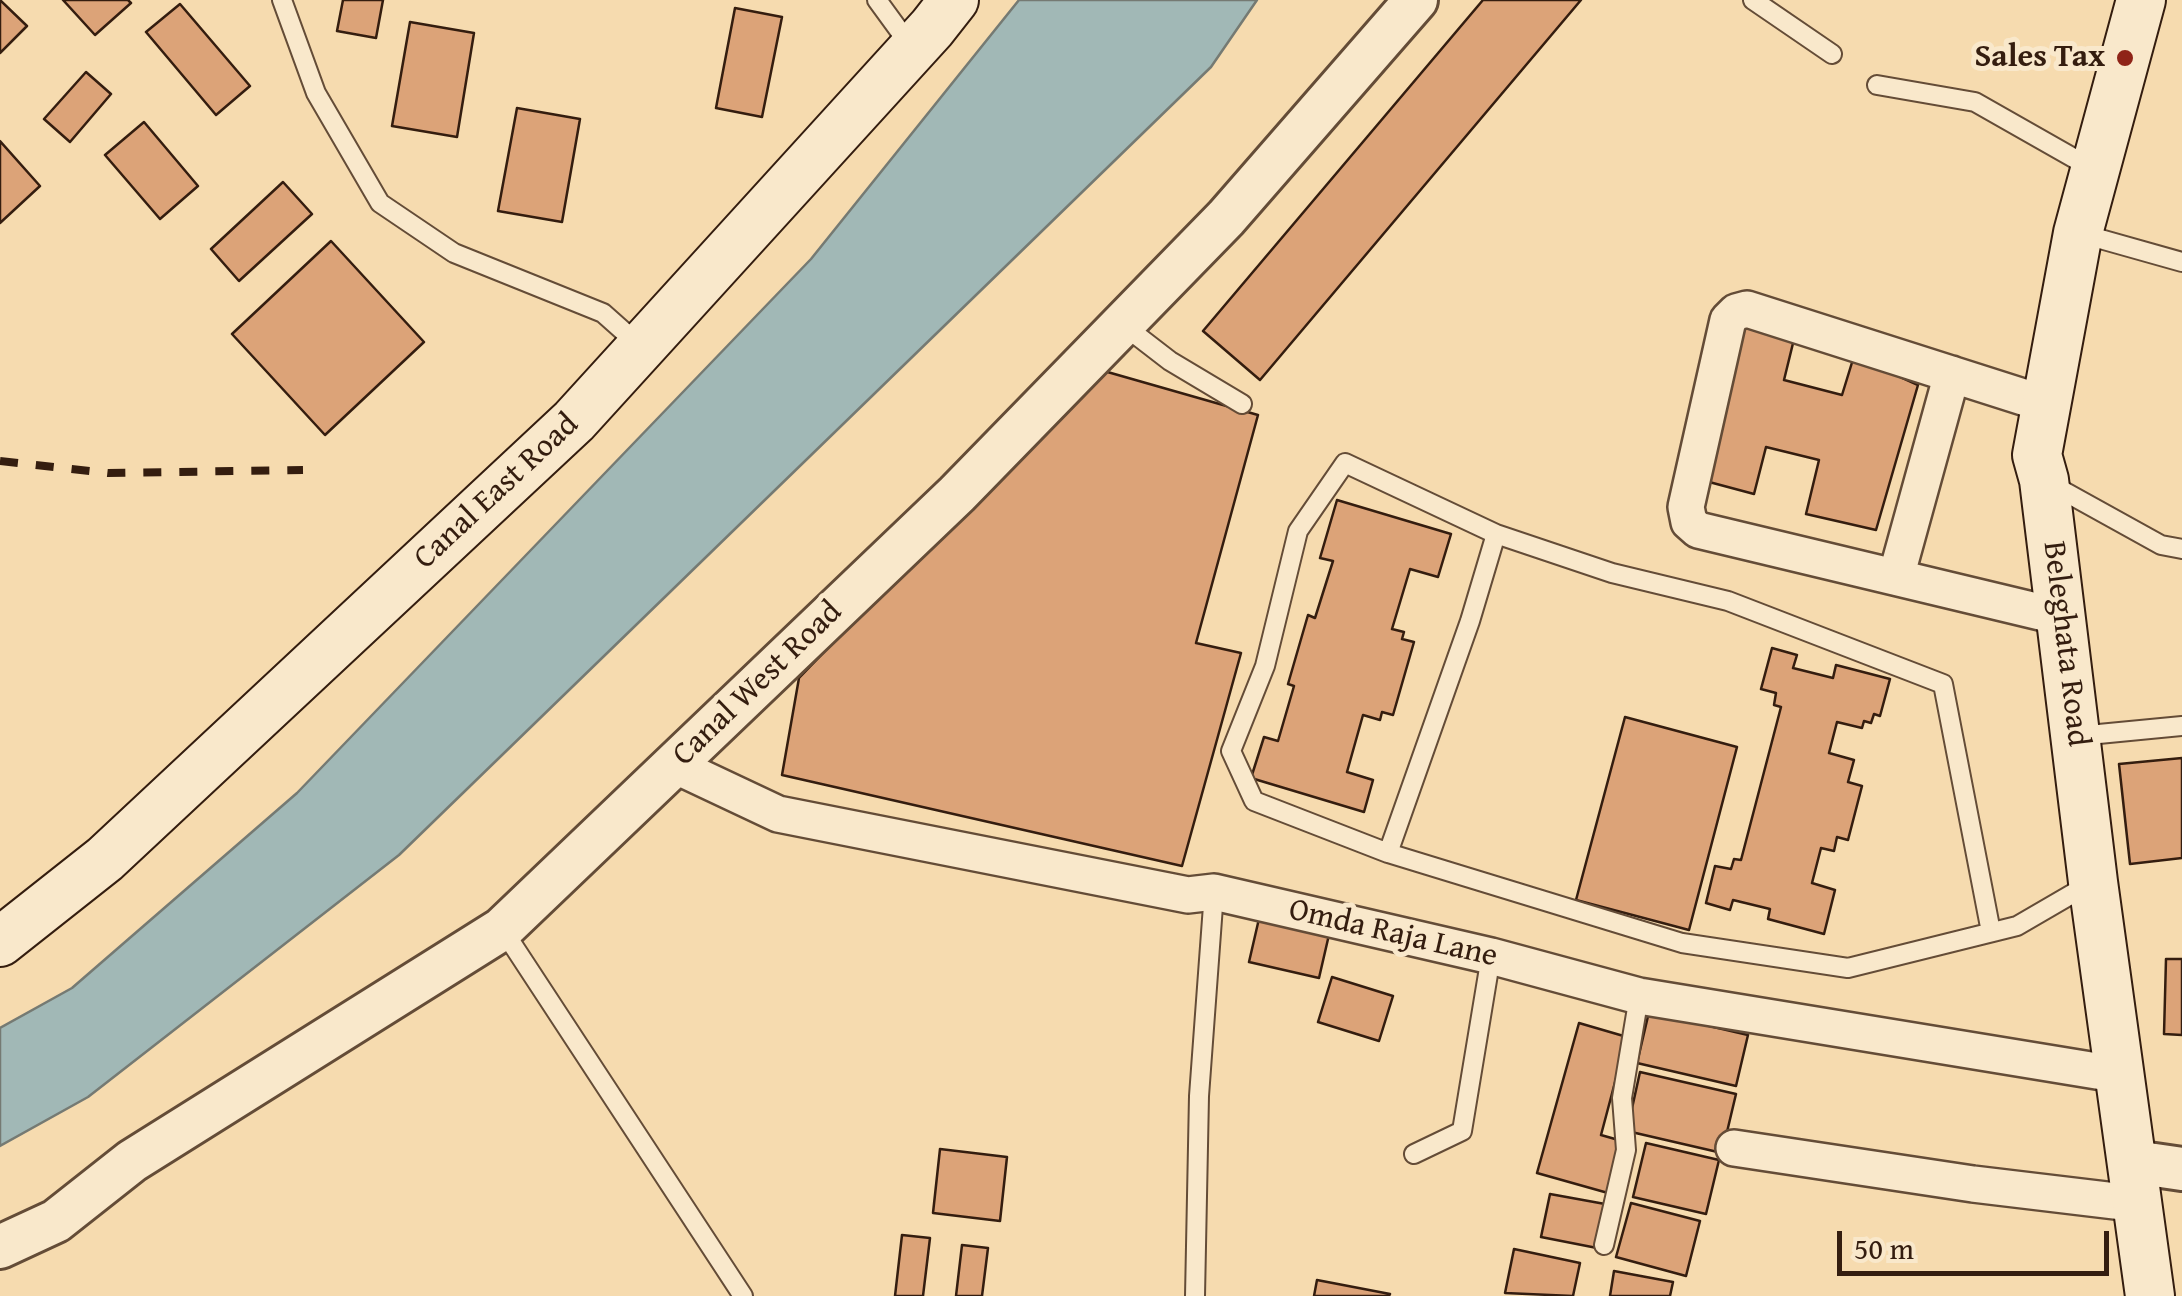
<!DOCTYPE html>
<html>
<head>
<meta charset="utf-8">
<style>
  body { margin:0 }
  #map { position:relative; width:2182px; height:1296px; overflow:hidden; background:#f6dbaf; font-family:"Gentium Book Plus",serif }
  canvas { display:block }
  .scale { position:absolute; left:1837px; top:1231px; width:272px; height:45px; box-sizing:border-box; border:5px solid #341d0f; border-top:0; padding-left:12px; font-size:30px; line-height:35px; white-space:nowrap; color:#341d0f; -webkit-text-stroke:8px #f9e8cb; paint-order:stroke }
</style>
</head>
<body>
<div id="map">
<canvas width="2182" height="1296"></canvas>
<div class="scale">50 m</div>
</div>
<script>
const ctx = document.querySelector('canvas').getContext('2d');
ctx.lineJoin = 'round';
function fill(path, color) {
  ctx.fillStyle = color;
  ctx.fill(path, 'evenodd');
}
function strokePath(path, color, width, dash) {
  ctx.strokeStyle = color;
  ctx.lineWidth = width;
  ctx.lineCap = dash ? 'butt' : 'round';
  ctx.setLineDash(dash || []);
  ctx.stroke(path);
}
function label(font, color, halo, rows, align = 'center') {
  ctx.font = font + ' "Gentium Book Plus",serif';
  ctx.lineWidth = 10;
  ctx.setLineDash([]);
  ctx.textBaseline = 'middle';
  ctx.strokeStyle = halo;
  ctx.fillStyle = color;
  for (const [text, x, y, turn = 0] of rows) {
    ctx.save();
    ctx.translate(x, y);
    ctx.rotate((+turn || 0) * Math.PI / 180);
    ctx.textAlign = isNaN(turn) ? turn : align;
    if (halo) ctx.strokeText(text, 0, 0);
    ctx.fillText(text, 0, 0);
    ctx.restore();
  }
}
const water = new Path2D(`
  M1019 0H1257L1211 67 399 855 88 1097 0 1146V1028L72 988 297 793 811 259Z`);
fill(water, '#a1b8b6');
strokePath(water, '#757a73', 2.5);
const building = new Path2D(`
  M0 0 27 26 0 53Z
  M63 0H128L131 3 95 35Z
  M343 0H383L376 38 337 31Z
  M1483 0H1581L1260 380 1203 331Z
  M180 4 250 86 216 115 146 32Z
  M735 8 782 17 762 117 716 108Z
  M410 22 474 33 457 137 392 126Z
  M86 72 111 94 70 142 44 119Z
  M517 108 580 119 562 222 498 211Z
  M144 122 198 186 160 219 105 155Z
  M0 141 40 186 0 223Z
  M283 182 312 214 239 281 211 249Z
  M331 241 424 342 325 435 232 334Z
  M1738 317 1796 331 1784 380 1842 395 1854 356 1918 385 1876 530 1806 514 1819 460 1766 447 1754 494 1698 479Z
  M1097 369 1258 415 1196 643 1241 653 1182 866 782 775 799 678Z
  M1337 500 1451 534 1438 577 1410 569 1392 629 1404 632 1402 639 1414 642 1393 715 1382 712 1380 720 1363 715 1347 772 1373 780 1364 812 1251 778 1264 737 1278 741 1294 686 1288 684 1308 615 1315 618 1333 561 1320 558Z
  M1772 648 1797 655 1793 668 1833 678 1836 665 1890 679 1880 716 1874 714 1871 723 1864 721 1862 728 1837 722 1829 753 1854 760 1848 782 1862 786 1848 840 1837 837 1834 851 1821 848 1812 883 1835 890 1824 934 1768 919 1770 909 1733 900 1730 910 1706 903 1715 866 1731 869 1734 859 1741 860 1781 707 1774 705 1776 693 1761 689Z
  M1625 717 1737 747 1689 930 1576 900Z
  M2182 758V858L2130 864 2119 764Z
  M1261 910 1331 926 1319 978 1249 962Z
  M2166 959H2182V1035L2164 1034Z
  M1332 977 1393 996 1379 1041 1318 1022Z
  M1649 1012 1748 1035 1736 1086 1637 1063Z
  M1579 1023 1627 1037 1601 1135 1622 1141 1608 1193 1537 1173Z
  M1640 1072 1736 1094 1722 1153 1627 1131Z
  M1646 1143 1719 1160 1706 1214 1633 1197Z
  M940 1149 1007 1157 1000 1221 933 1213Z
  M1550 1194 1605 1204 1597 1248 1541 1237Z
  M1631 1203 1700 1221 1686 1276 1616 1257Z
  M902 1235 930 1238 923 1296H895Z
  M962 1245 988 1248 982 1296H956Z
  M1514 1249 1580 1263 1573 1296 1505 1293Z
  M1614 1271 1673 1282 1670 1296H1610Z
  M1317 1280 1390 1294 1389 1296H1314Z`);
fill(building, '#dca378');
strokePath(building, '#341d0f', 2.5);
const service = new Path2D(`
  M282 0 316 93 380 203 454 253 603 313 639 345
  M877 0 912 48
  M1753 0 1832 54
  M1877 85 1975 102 2093 169
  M2079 233 2182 262
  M1122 324 1170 361 1242 404
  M2049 483 2161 545 2182 549
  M2078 736 2182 726
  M1388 853 1470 621 1496 534
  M503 930 743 1296
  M1991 932 1943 684 1728 601 1612 573 1496 534 1345 463 1298 531 1265 666 1231 751 1254 801 1388 853 1682 943 1848 968 2017 926 2091 883
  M1414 1154 1462 1131 1491 956
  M1604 1245 1626 1150 1622 1098 1639 996
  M1195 1296 1199 1096 1214 892`);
const minor = new Path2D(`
  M2045 404 1747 309 1736 312 1728 320 1686 507 1689 522 1698 530 2061 617
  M1896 577 1952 374
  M674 765 778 814 1188 895 1214 892 1491 956 1639 996 2121 1075
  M1734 1148 1973 1184 2140 1204`);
const tertiary = new Path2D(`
  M2134 1162 2182 1169
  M0 1247 56 1221 132 1161 502 929 957 494 1226 218 1416 0`);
const secondary = new Path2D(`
  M2141 0 2078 233 2037 455 2044 480 2093 882 2150 1296
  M0 942 105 859 574 421 932 28 954 0`);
strokePath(service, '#644c37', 22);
strokePath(minor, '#644c37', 40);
strokePath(tertiary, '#644c37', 48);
strokePath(secondary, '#341d0f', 52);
strokePath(service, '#f9e8cb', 18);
strokePath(minor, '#f9e8cb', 35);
strokePath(tertiary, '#f9e8cb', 42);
strokePath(secondary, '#f9e8cb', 48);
strokePath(new Path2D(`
  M0 461 108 473 303 470`), '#341d0f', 8, [18, 18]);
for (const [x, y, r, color] of [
  [2125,58,10,"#8f2418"]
]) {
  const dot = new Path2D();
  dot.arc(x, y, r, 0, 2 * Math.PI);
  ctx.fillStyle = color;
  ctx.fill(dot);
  strokePath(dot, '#f9e8cb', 4);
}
label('bold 32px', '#341d0f', '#f9e8cb', [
  ["Sales Tax",2105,58]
], 'right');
label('32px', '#341d0f', '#f9e8cb', [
  ["Canal East Road",497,492,-43],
  ["Beleghata Road",2065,644,83],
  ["Canal West Road",758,684,-44],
  ["Omda Raja Lane",1393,934,13]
]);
</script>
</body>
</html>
